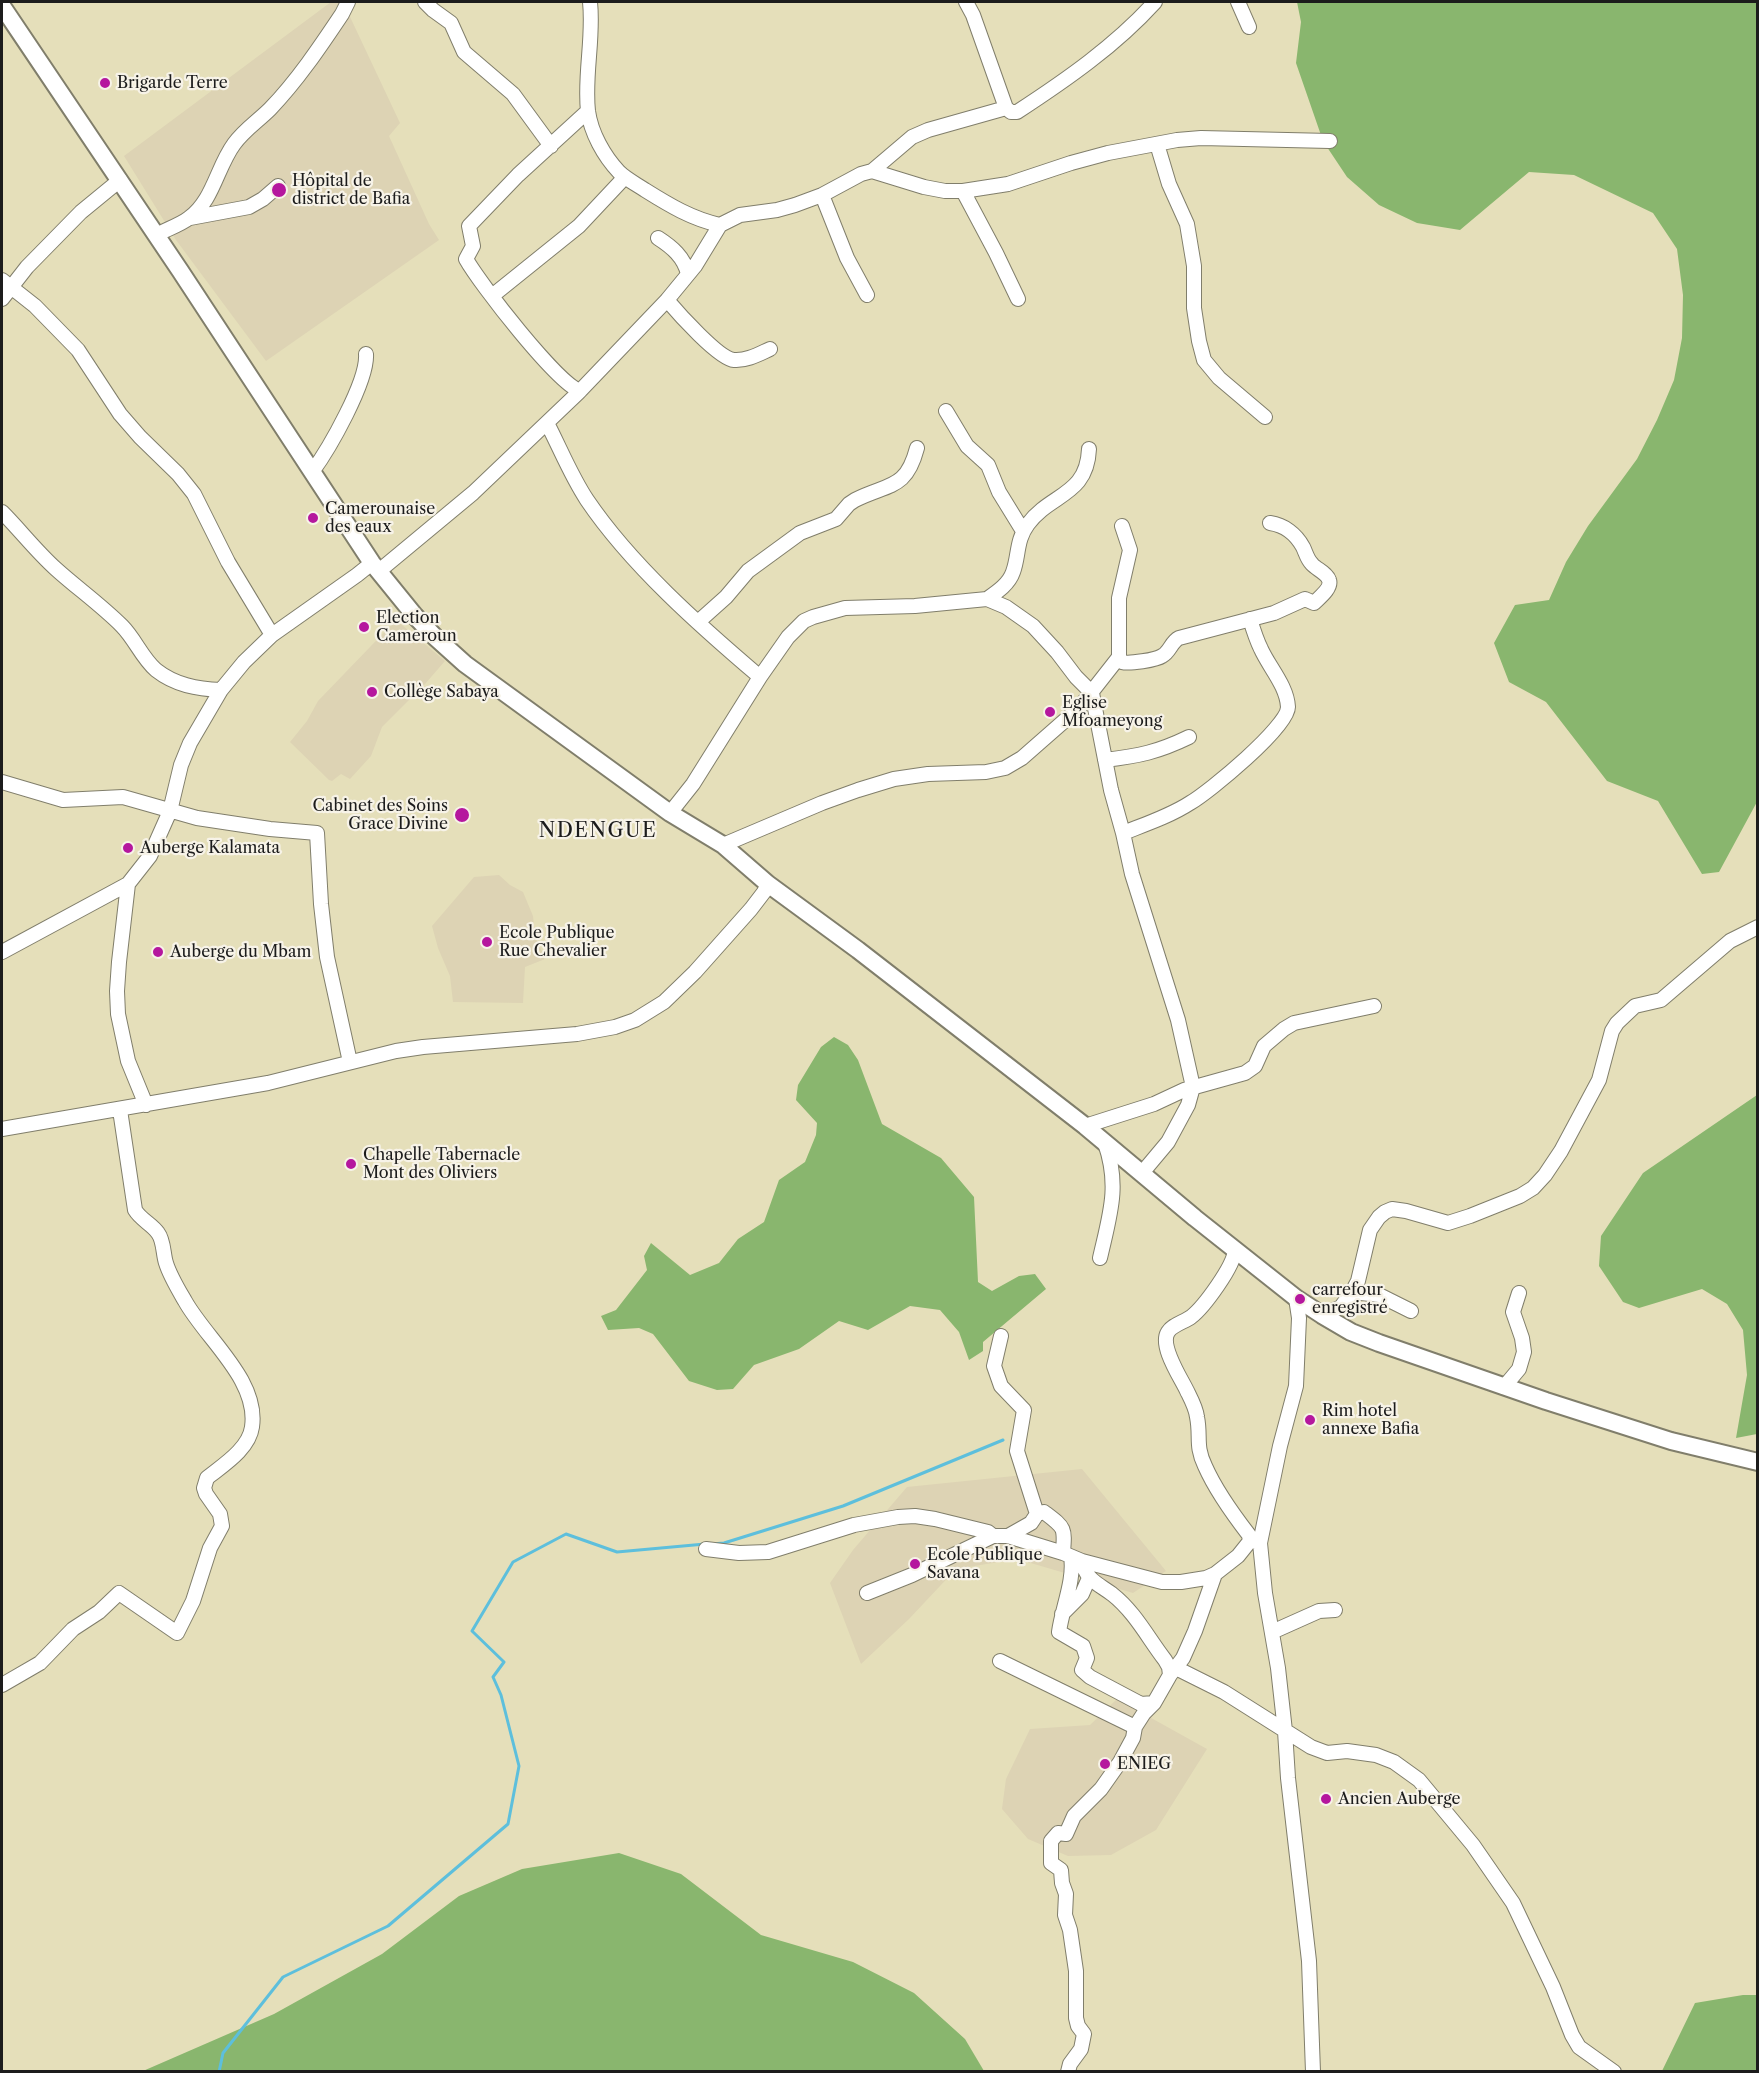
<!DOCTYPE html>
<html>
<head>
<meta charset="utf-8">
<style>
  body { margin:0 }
  #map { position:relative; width:1759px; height:2073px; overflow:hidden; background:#e5dfba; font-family:"Libre Caslon Text",serif }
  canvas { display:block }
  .frame { position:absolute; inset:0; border:3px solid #1c1c1c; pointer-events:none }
</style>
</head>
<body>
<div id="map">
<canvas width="1759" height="2073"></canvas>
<div class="frame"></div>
</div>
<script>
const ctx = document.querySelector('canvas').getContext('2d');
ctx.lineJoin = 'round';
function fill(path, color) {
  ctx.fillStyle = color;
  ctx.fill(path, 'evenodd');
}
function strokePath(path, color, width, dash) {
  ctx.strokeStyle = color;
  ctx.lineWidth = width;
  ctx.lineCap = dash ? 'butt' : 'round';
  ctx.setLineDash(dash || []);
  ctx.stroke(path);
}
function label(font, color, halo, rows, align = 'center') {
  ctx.font = font + ' "Libre Caslon Text",serif';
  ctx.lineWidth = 4.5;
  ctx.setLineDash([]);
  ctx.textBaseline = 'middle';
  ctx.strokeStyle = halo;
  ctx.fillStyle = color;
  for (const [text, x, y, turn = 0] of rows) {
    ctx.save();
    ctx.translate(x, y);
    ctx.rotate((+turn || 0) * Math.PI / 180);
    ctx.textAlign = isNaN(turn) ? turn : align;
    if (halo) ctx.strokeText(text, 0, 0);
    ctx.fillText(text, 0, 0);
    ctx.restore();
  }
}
fill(new Path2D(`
  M331 2H343L400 123 389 136 429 224 439 240 266 361 176 240 124 156Z
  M396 620 445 661 425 684 382 727 371 756 350 779 341 774 332 781 329 780 290 742 307 721 318 701Z
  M499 875 510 885 523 892 533 916 535 935 545 959 525 967 523 1003 453 1002 450 976 438 948 432 926 474 877Z
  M1082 1469 1166 1571 1133 1593 1017 1559 956 1569 909 1619 861 1664 830 1583 853 1550 907 1487Z
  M1117 1699 1207 1749 1156 1830 1111 1855 1068 1856 1028 1839 1002 1809 1006 1779 1030 1729 1090 1725Z`), '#ddd3b4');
fill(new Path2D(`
  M1297 2H1757L1758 800 1719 872 1702 874 1658 801 1607 781 1546 702 1509 682 1494 643 1515 605 1549 600 1566 562 1588 526 1637 459 1657 420 1674 380 1682 338 1683 295 1677 249 1653 213 1574 175 1529 172 1460 230 1417 223 1379 205 1347 177 1323 141 1296 63 1301 22Z
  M834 1037 848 1045 858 1060 882 1124 941 1158 974 1197 978 1282 992 1291 1019 1276 1035 1274 1046 1289 983 1342V1351L969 1360 959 1332 940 1310 910 1306 868 1330 839 1321 799 1349 754 1365 733 1389 717 1390 689 1381 653 1334 639 1328 608 1330 601 1316 616 1310 647 1270 644 1256 651 1243 690 1275 719 1263 738 1239 764 1222 779 1180 805 1162 816 1135 817 1123 796 1100 798 1085 821 1047Z
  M1757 1095V1434L1736 1438 1747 1375 1743 1330 1727 1304 1702 1289 1639 1308 1623 1302 1599 1266 1601 1236 1643 1173Z
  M619 1853 681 1874 761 1935 853 1962 914 1993 965 2039 984 2071H143L274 2014 382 1954 459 1896 522 1869Z
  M1743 1995H1757V2071H1662L1695 2003Z`), '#89b66e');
strokePath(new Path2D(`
  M712 1544 724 1543 843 1506 1003 1440
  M219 2072 223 2053 283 1977 388 1926 508 1824 519 1766 501 1695 493 1677 504 1662 472 1631 513 1562 566 1534 617 1552 705 1544`), '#5dbfdc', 3);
const minor = new Path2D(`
  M425 2 433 10 451 23 464 52 513 94 551 146
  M1238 2 1249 27
  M1006 108 1011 112H1017C1066 80 1115 46 1155 2
  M1157 144 1169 184 1187 224 1194 266V308L1199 341 1204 360 1219 378 1265 417
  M872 171 912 137 928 130 1006 108 973 15 966 2
  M963 191 996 253 1018 299
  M822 195 847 258 867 295
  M190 218 249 207 263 199 278 186
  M720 225 740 215 777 210 795 205 822 195 861 174 872 171 924 187 945 191H963L1008 184 1071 163 1108 153 1177 140 1201 138 1330 141
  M156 235C167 229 180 225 189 218 213 201 217 167 234 144 244 130 258 121 270 109 297 81 320 47 342 14L348 2
  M658 238C672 247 684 257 688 274
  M2 280 35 306 78 350 120 414 140 437 178 474 194 494 228 562 272 635
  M492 296 579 226 625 177
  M2 299 27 267 81 212 120 180
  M667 300C678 313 719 359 734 360 747 361 759 354 770 349
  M580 391C557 383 480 284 466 259L473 246 469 226 518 175 588 111
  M946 411 967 446 988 465 999 492 1023 531
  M547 423C560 448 571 476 587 500 631 565 700 626 760 677L693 784 670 813
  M312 472C329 449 368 381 366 354
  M2 512C20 530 36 551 56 569 77 588 101 605 122 626 135 639 142 658 156 670 175 685 197 689 221 690
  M379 571 473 493 578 393 667 300 695 266 720 225C692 219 669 205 645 190 636 184 626 179 619 172 604 156 591 133 588 111 584 75 594 38 590 2
  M987 599C997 592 1009 584 1013 572 1019 556 1016 540 1028 524 1051 493 1087 496 1089 449
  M698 622 726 597 748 571 800 533 836 519 849 504 855 500C889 483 906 490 917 448
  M1119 657 1122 662C1129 664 1156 660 1162 656 1170 652 1171 642 1179 638L1274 613 1305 599 1314 603C1319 598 1332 588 1329 580 1327 573 1316 569 1312 564 1307 559 1306 553 1303 547 1296 534 1284 525 1270 523
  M760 677 788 637 804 621 813 617 845 608 915 606 987 599 1006 607 1033 626 1057 652 1076 677 1092 693 1111 790 1123 833 1132 874 1178 1020 1193 1087 1188 1105 1168 1142 1142 1173
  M1105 760C1139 756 1158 752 1189 737
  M2 782 63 800 123 797 197 818 270 829 317 833 321 904 327 957 350 1062
  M1123 833C1146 824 1170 816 1190 803 1209 792 1288 727 1288 707 1287 686 1269 667 1261 649 1256 639 1253 629 1250 619
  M723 845 822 803 858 790 894 779 928 774 986 772 1005 768 1022 758 1079 708 1119 657V598L1130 550 1122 526
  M2 952 128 884
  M146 1105 128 1061 118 1014 117 991 119 962 128 884 150 856 170 811 181 765 190 743 221 690 244 662 272 635 357 575 372 563
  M1085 1126 1154 1104 1184 1090 1245 1073 1255 1066 1264 1046 1284 1029 1294 1023 1374 1006
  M2 1129 268 1083 396 1051 423 1047 577 1034 615 1027 635 1020 664 1002 695 972 751 909 764 892 768 884
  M1235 1250C1234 1266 1204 1307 1191 1317 1184 1322 1172 1325 1168 1332 1159 1346 1181 1378 1187 1391 1191 1399 1196 1408 1197 1417 1201 1437 1195 1445 1205 1466 1216 1491 1232 1513 1249 1535L1250 1541 1258 1542
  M1100 1258C1110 1214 1120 1186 1105 1143
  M1352 1292 1379 1295 1411 1311
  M1296 1298 1299 1318 1296 1386 1280 1446 1260 1543 1265 1593 1278 1668 1285 1731 1288 1778 1309 1961 1313 2072
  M1322 1315 1341 1307 1352 1292 1358 1281 1370 1230 1379 1217 1385 1212 1392 1209 1406 1211 1448 1223 1470 1216 1520 1196 1533 1188 1545 1175 1561 1151 1599 1080 1612 1031 1617 1023 1635 1006 1661 1000 1730 941 1758 927
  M1001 1336 994 1366 1001 1386 1024 1410 1017 1451 1037 1514
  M1504 1387 1519 1369 1524 1352 1522 1338 1513 1312 1519 1293
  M1008 1536 1031 1523 1037 1514 1044 1512C1065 1528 1065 1527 1063 1553
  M706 1549 739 1553 768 1552 854 1525 898 1517 915 1516 935 1519 988 1532 993 1536H1008L1063 1553 1082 1561 1162 1582H1181L1206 1578 1215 1574
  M1071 1557C1075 1579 1062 1609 1059 1632L1083 1646 1087 1658 1082 1670 1090 1677 1141 1704 1154 1703
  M1082 1561C1086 1580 1097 1583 1112 1594 1135 1612 1148 1638 1165 1660L1169 1667 1170 1675
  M867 1593 912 1575 993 1536
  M1062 1614 1082 1594 1089 1578
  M1272 1632 1319 1611 1335 1610
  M1000 1661 1135 1727
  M1176 1668 1224 1692 1311 1747 1327 1753 1347 1751 1376 1755 1394 1762 1419 1780 1473 1845 1513 1903 1553 1987 1572 2035 1579 2047 1614 2072
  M2 1685 40 1663 73 1629 99 1612 119 1593 177 1633 193 1601 210 1548 222 1526 220 1514 206 1494 204 1488 207 1478C223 1465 249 1449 252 1427 259 1380 206 1339 185 1301 178 1289 170 1276 166 1263 163 1254 164 1241 158 1233 152 1224 141 1220 135 1210L120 1110
  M1068 2072 1070 2064 1081 2049 1084 2034 1078 2026 1076 2018V1971L1070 1930 1065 1915 1066 1894 1062 1883 1061 1870 1051 1863V1841L1058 1833 1066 1834 1074 1816 1101 1789 1120 1762 1133 1738 1135 1727 1144 1713 1154 1703 1170 1675 1183 1658 1195 1631 1215 1574 1238 1556 1250 1541`);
const major = new Path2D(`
  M2 6 181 272 372 563 415 616 435 637 465 664 670 813 723 845 768 884 858 950 1085 1126 1195 1218 1296 1298 1322 1315 1351 1332 1379 1343 1546 1401 1671 1441 1758 1462`);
strokePath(minor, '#807e6b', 16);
strokePath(major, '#807e6b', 20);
strokePath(minor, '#fff', 14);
strokePath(major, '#fff', 16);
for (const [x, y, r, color] of [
  [105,83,6,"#b5179e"],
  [279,190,8,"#b5179e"],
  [313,518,6,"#b5179e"],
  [364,627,6,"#b5179e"],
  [372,692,6,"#b5179e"],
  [1050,712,6,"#b5179e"],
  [462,815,8,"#b5179e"],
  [128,848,6,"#b5179e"],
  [487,942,6,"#b5179e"],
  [158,952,6,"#b5179e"],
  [351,1164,6,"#b5179e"],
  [1300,1299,6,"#b5179e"],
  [1310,1420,6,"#b5179e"],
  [915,1564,6,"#b5179e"],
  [1105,1764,6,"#b5179e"],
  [1326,1799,6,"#b5179e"]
]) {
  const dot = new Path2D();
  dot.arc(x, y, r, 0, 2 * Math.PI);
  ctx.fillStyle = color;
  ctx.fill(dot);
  strokePath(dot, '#f7f3e8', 2);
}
label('16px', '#1c1c1c', '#f7f3e8', [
  ["Brigarde Terre",117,83],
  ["Hôpital de",292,181],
  ["district de Bafia",292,199],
  ["Camerounaise",325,509],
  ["des eaux",325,527],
  ["Election",376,618],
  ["Cameroun",376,636],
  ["Collège Sabaya",384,692],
  ["Eglise",1062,703],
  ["Mfoameyong",1062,721],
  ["Cabinet des Soins",448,806,"right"],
  ["Grace Divine",448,824,"right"],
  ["Auberge Kalamata",140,848],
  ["Ecole Publique",499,933],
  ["Rue Chevalier",499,951],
  ["Auberge du Mbam",170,952],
  ["Chapelle Tabernacle",363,1155],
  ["Mont des Oliviers",363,1173],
  ["carrefour",1312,1290],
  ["enregistré",1312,1308],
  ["Rim hotel",1322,1411],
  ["annexe Bafia",1322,1429],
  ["Ecole Publique",927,1555],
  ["Savana",927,1573],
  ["ENIEG",1117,1764],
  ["Ancien Auberge",1338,1799]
], 'left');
ctx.letterSpacing = '1.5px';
label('20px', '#1c1c1c', '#f7f3e8', [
  ["NDENGUE",598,831]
]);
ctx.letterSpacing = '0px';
</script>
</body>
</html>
